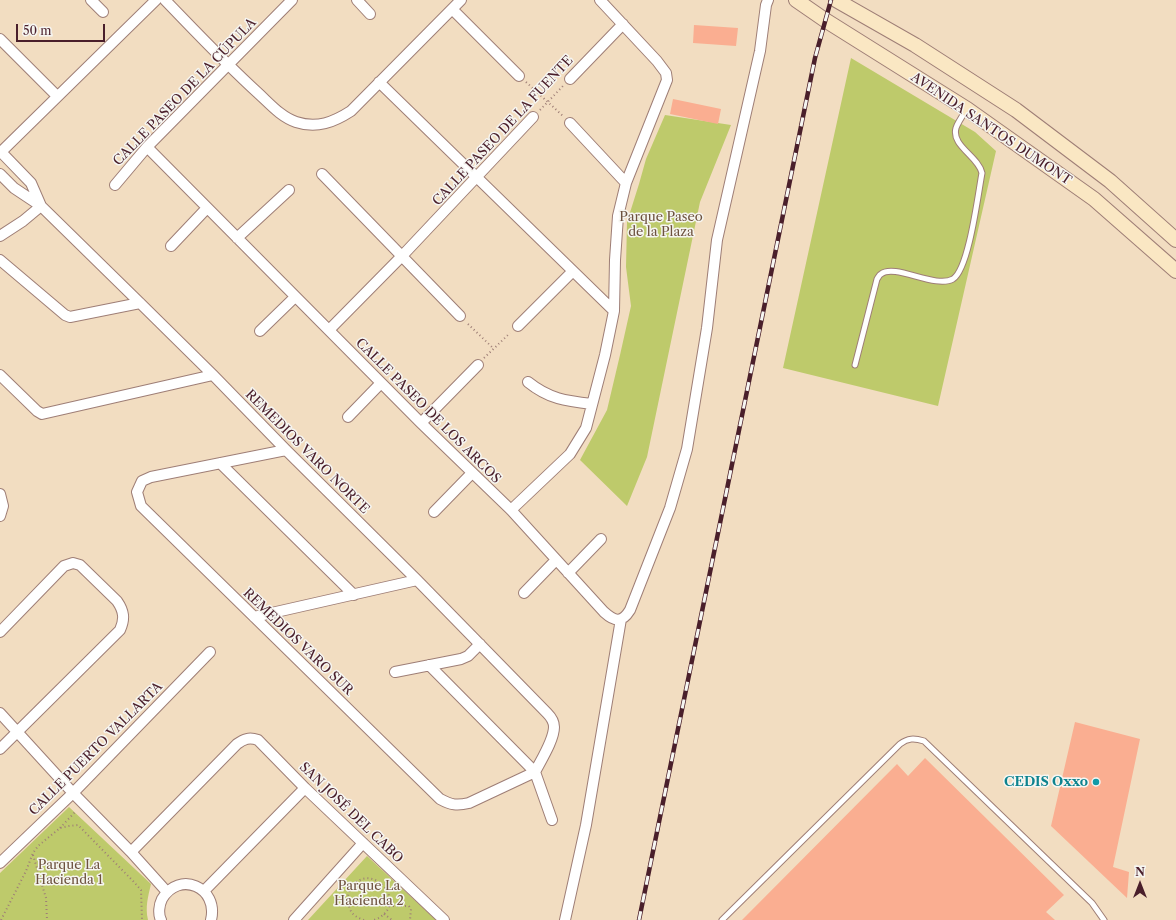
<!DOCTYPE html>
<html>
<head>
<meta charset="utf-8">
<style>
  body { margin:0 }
  #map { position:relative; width:1176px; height:920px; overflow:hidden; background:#f2ddc1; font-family:"Libre Caslon Text",serif }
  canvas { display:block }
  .north { position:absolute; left:1120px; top:864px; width:40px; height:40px; -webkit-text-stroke:3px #f6f6f2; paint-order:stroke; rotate:0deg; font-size:11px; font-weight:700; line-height:16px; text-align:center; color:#4a1f2b }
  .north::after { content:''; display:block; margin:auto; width:14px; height:18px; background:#4a1f2b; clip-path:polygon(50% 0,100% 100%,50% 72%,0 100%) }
  .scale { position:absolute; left:16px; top:24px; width:89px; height:18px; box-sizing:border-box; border:2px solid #4a1f2b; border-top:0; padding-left:5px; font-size:12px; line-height:14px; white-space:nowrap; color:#4a1f2b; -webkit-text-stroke:3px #f6f6f2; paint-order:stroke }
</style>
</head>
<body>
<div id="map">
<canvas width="1176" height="920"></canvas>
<div class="north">N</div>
<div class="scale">50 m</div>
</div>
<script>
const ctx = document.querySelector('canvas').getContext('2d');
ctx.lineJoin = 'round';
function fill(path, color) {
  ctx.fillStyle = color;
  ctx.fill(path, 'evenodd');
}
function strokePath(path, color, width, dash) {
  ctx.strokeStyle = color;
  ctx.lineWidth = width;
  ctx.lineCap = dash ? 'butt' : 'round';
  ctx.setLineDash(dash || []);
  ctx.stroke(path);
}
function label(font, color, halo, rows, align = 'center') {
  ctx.font = font + ' "Libre Caslon Text",serif';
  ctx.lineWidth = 3;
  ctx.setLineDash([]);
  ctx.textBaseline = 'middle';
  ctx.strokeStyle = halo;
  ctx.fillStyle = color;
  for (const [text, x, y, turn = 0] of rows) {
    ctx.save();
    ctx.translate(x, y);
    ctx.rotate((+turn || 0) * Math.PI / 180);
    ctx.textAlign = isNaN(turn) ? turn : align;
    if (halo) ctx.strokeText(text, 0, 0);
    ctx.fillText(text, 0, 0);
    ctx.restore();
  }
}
fill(new Path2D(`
  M851 58 975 132 996 151 938 406 783 368Z
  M665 115 731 125 700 202 647 457 627 506 580 460 607 410 620 355 631 306 626 267 627 222 639 184 646 159Z
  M69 807 151 884C148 897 145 907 148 920H0V873Z
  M367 856 436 920H308Z`), '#beca6b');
fill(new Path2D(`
  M694 25 738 28 736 46 693 43Z
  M673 99 721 109 718 124 670 114Z
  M1075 722 1140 739 1113 867 1129 872 1127 898 1051 826Z
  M925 758 1064 895 1046 912 1055 920H742L897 764 908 776Z`), '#faae91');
const service = new Path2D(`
  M855 365 877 279C878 278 879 275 881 274 895 263 935 289 953 279 969 269 978 194 982 173 978 156 951 146 956 128 958 122 963 115 967 109
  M722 920 900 744C908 738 914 738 924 741L1092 903 1104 920`);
const minor = new Path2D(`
  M91 0 103 12
  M165 0C196 32 225 63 258 93 270 104 281 117 296 122 317 129 334 122 351 111L461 0
  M357 0 370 14
  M452 9 519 76
  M0 39 57 96
  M570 79 623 24
  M379 82 614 311
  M570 123 626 183
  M147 147 421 423 511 510 604 612C615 622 622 623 630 610L670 508 687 449 707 328 717 240 760 51 766 5 768 0
  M1 152 31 183 41 206
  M0 153 156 0
  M0 174 14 188 41 206 140 303 213 375 286 450 417 580 547 713C551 717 554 721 554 727 554 740 541 760 535 772L469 803C457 806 451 805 440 799L141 506 137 492 142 481 151 477 286 450
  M322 174 460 316
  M115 185 147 147 292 0
  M0 236 23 221 41 206
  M237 238 289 190
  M171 246 207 208
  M0 260 65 315 70 317 140 303
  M518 326 572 272
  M329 330 402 256 533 117
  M260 331 295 297
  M0 375 37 411 42 414 213 375
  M528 382C549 399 566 401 592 404
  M348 417 381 383
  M421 423 478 365
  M220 463 354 595
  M0 494 3 506 0 516
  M511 510 570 454 586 428 605 355 614 311 615 260 618 216 626 183 667 80 666 73 657 61 600 0
  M434 512 472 473
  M568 573 601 539
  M524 593 556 560
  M254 617 417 580
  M0 632 64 566 73 563 80 565 117 601C124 611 125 619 120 630L0 749
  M429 665 535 772 552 820
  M395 672 461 659 468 656 480 644
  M0 713 73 793 131 852 167 892
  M131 852 237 744C244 739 249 737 258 740L305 788 444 920
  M0 863 73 793 210 652
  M204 891 305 788
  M161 920C158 914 159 905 162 899 179 870 219 887 211 920
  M294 920 363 843
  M565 920 586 825 621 619`);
const secondary = new Path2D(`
  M796 0 825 20 967 109 1094 199 1176 271
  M836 0 915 45 1016 110 1110 181 1176 240`);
strokePath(service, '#9e7e76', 7);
strokePath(minor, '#9e7e76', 12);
strokePath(secondary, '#9e7e76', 16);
strokePath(new Path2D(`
  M526 82 563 116
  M540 110 563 86
  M468 324 493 348
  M484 358 510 333
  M60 828 76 811
  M33 855 46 898 47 920
  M389 906H409L411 909 410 920
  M384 914 392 920
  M1 920 26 871 33 853 38 846 60 828 69 826 78 825 133 881 141 890 142 920
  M364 920C358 918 352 915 350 909 347 902 347 894 351 888 372 858 412 906 374 920`), '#9e7e76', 2, [1, 3]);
strokePath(service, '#fff', 5);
strokePath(minor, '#fff', 10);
strokePath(secondary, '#fae7c3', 14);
const rail = new Path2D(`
  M639 920 815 58 831 0`);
strokePath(rail, '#4a1f2b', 4.5);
strokePath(rail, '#f6f6f2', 3, [9]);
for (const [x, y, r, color] of [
  [1096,782,4,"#0f9aa8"]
]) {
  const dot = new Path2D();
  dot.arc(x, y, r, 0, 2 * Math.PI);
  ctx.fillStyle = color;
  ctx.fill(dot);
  strokePath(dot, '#f6f6f2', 1.5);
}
label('13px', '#4a1f2b', '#f6f6f2', [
  ["CALLE PASEO DE LA CÚPULA",185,92,-46],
  ["AVENIDA SANTOS DUMONT",991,129,34],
  ["CALLE PASEO DE LA FUENTE",503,131,-47],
  ["CALLE PASEO DE LOS ARCOS",428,411,45],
  ["REMEDIOS VARO NORTE",307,452,45],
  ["REMEDIOS VARO SUR",298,642,44],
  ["CALLE PUERTO VALLARTA",96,749,-45],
  ["SAN JOSÉ DEL CABO",351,813,44]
]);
label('13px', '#6d523e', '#f6f6f2', [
  ["Parque Paseo",661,217],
  ["de la Plaza",661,232],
  ["Parque La",69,865],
  ["Hacienda 1",69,880],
  ["Parque La",369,886],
  ["Hacienda 2",369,901]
]);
label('bold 13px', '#0d838f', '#f6f6f2', [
  ["CEDIS Oxxo",1088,782]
], 'right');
</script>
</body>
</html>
